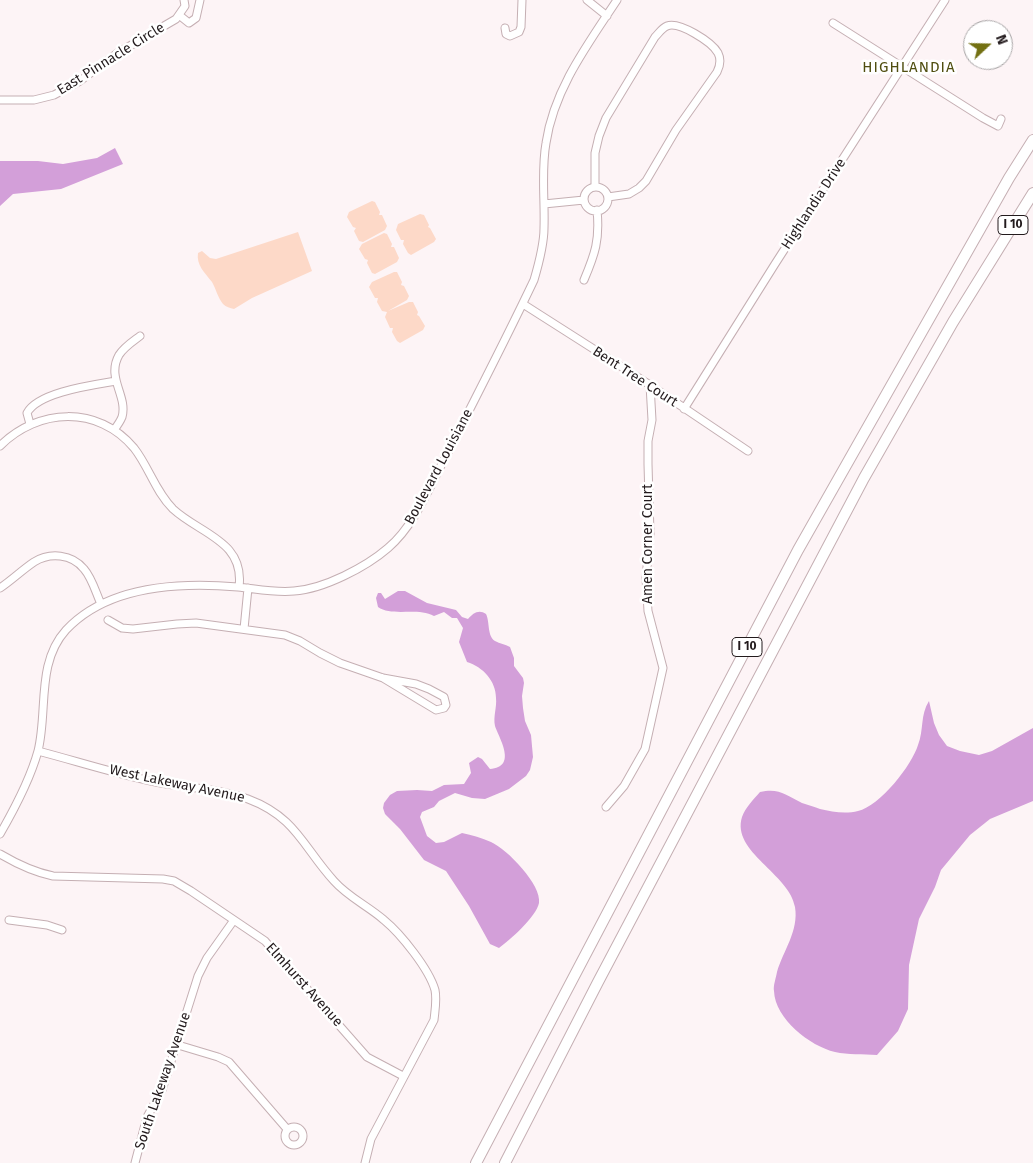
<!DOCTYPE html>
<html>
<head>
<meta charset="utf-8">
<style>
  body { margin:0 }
  #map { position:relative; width:1033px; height:1163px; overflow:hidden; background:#fdf4f6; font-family:"Fira Sans",sans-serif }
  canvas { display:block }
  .north { position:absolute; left:963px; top:20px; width:50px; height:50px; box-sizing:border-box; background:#fff; border:1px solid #a7a4a5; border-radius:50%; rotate:69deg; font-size:14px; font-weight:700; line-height:20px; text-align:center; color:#231b1d }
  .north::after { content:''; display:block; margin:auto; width:18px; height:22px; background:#737012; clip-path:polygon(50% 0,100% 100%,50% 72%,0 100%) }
</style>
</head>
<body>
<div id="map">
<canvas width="1033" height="1163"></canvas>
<div class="north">N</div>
</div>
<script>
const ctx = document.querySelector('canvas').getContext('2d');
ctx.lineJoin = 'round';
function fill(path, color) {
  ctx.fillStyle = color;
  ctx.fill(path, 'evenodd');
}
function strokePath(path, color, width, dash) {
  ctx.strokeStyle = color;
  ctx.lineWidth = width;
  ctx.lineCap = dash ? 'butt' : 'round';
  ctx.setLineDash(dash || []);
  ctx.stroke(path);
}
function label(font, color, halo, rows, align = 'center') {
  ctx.font = font + ' "Fira Sans",sans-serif';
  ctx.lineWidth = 5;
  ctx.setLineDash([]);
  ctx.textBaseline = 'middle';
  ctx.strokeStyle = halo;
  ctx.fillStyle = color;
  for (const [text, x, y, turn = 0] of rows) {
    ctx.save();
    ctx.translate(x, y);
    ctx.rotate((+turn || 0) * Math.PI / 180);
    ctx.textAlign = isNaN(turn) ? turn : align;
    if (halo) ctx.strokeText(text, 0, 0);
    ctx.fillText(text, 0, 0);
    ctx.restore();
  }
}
fill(new Path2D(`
  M372 201 375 202 380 212 379 215H382L387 226 385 230 363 242 359 241 354 231 356 228 353 227 347 217 349 212Z
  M420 214 424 215 429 225 428 227 430 228 436 239 434 242 411 255 408 253 403 244 404 240H401L396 230 398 224Z
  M298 232 312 271 252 298 234 309C230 308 226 307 223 304 218 298 216 289 212 282 205 273 196 265 198 253L202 251 210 258 216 259Z
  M384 233 387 234 392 244 391 247H394L399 258 397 262 375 274 372 273 367 263 368 260 365 259 359 249 362 244Z
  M394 272H397L402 282 401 285 404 286 409 296 407 300 388 311 409 302H413L418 312 417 315 419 316 425 326 423 330 400 343 397 341 392 332 393 328H390L385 317 387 312 382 311 377 302 378 298H375L369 287 372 282Z`), '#fdd9c8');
fill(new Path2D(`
  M115 148 123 164 61 189 13 194 0 206V161H38L63 164 97 158Z
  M398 591H405L427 603 456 610 462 617 468 619C473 613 479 609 486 614 490 622 487 636 495 641 500 644 505 644 510 647L514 658V666L523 678 524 683 522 696 523 708 525 721 531 735 533 757 530 770 526 776 509 789 485 799 472 798 455 793 439 801 434 807 422 812 420 817 427 836 436 843 444 842 462 833C472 835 482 838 491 842 507 849 542 885 539 903 536 917 510 940 499 948L490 944 469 906 446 871 424 860 400 829 385 814 383 808 384 803 390 795 397 791 417 790 432 791 444 785 464 784 471 773 469 763 478 757 482 759 490 769C518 767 499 738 495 726 493 717 497 707 496 698 496 681 483 667 467 662L459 642 463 628 457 618H452L444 612 434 616C417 607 392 617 378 607L376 598 378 593H381L385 599Z
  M929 701 934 723 939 735 947 746 960 751 979 755 992 751 1033 728V801L990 819 970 835 941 870 935 887 919 919 909 965 908 1009 898 1031 877 1055C863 1054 848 1055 835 1052 810 1046 775 1019 774 991 773 986 776 978 777 972 783 951 799 931 795 907 790 874 731 852 742 817 745 808 754 799 760 792 780 788 785 795 802 803 808 805 815 807 820 809 832 812 846 814 858 811 880 806 912 765 918 745 924 730 920 715 929 701Z`), '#d39fd9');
const minor = new Path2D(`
  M587 0 607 16
  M179 15 189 23 196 18 200 0
  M833 23 983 118 998 126 1001 119
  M505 28 506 34 510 36 519 32 521 27 522 0
  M0 100H34L54 95 80 81 116 54 176 19 185 6 184 0
  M595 186V153L599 136 606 118 655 37C659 33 662 28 667 26 679 21 712 42 718 53 721 59 720 66 717 72L676 130 646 181 639 188 629 194 608 197
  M584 199a12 12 0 1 1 24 0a12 12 0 1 1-24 0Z
  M544 204 584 200
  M584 280C595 254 600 240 597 210
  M523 304 650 385 748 451
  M684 409 775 264 945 0
  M30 424 27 413C38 392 93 385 116 381
  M114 430C117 426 120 422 122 417 128 396 106 378 119 355 124 347 132 342 140 336
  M0 446C38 408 98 405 134 448 149 467 155 491 173 509 200 534 245 541 239 587
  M0 588C12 580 22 570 34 562 50 552 72 554 84 569 92 578 96 593 101 604
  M108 620 122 628 133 629 177 624 196 623 285 635 300 641 320 653 340 663 383 678 416 684 429 689 444 697 446 705 444 708 436 710 383 678
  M244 629 248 588
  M38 751C76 761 113 773 151 781 183 788 217 788 248 799 296 817 303 847 334 881 348 897 368 906 384 920 401 934 429 969 435 990 437 1000 435 1010 434 1020L371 1139 365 1163
  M606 807 624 786 645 749 663 668 648 611 646 578 650 534 648 464V441L652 420 650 385
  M0 834C15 808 30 780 38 751 48 711 36 663 66 630 108 585 181 582 238 587 257 589 276 593 294 591 324 589 366 567 388 548 415 525 430 486 446 456 476 397 506 339 534 280 539 263 544 245 544 228 545 200 541 171 546 143 554 89 588 44 617 0
  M0 854C17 864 33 872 53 876L163 879 174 881 191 891 265 941 367 1057 403 1076
  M9 920 47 925 62 930
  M178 1045 218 1057 229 1062 287 1129
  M285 1136a9 9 0 1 1 18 0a9 9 0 1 1-18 0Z
  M135 1163 147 1117 162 1090 198 976 207 958 234 920`);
const highway = new Path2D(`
  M476 1163 798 550 1009 178 1033 140
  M505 1163 598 982 864 478 953 322 1033 193`);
strokePath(minor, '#c5afb3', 9);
strokePath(highway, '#c5afb3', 12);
strokePath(minor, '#fff', 7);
strokePath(highway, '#fff', 10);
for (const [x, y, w] of [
  [1013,225,30],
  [747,647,30]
]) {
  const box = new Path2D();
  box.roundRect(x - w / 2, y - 9.5, w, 19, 4);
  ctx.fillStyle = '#fff';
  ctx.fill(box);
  strokePath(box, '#231b1d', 1);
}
label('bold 12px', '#231b1d', null, [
  ["I 10",1013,225],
  ["I 10",747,647]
]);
label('14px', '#231b1d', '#fff', [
  ["East Pinnacle Circle",111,59,-32],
  ["Highlandia Drive",814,204,-57],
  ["Bent Tree Court",635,377,33],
  ["Boulevard Louisiane",439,467,-62],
  ["Amen Corner Court",648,544,-90],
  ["West Lakeway Avenue",177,784,12],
  ["Elmhurst Avenue",304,985,48],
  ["South Lakeway Avenue",163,1081,-71]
]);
ctx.letterSpacing = '1px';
label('15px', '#504e10', '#fff', [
  ["HIGHLANDIA",909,68]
]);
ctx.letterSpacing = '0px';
</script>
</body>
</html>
